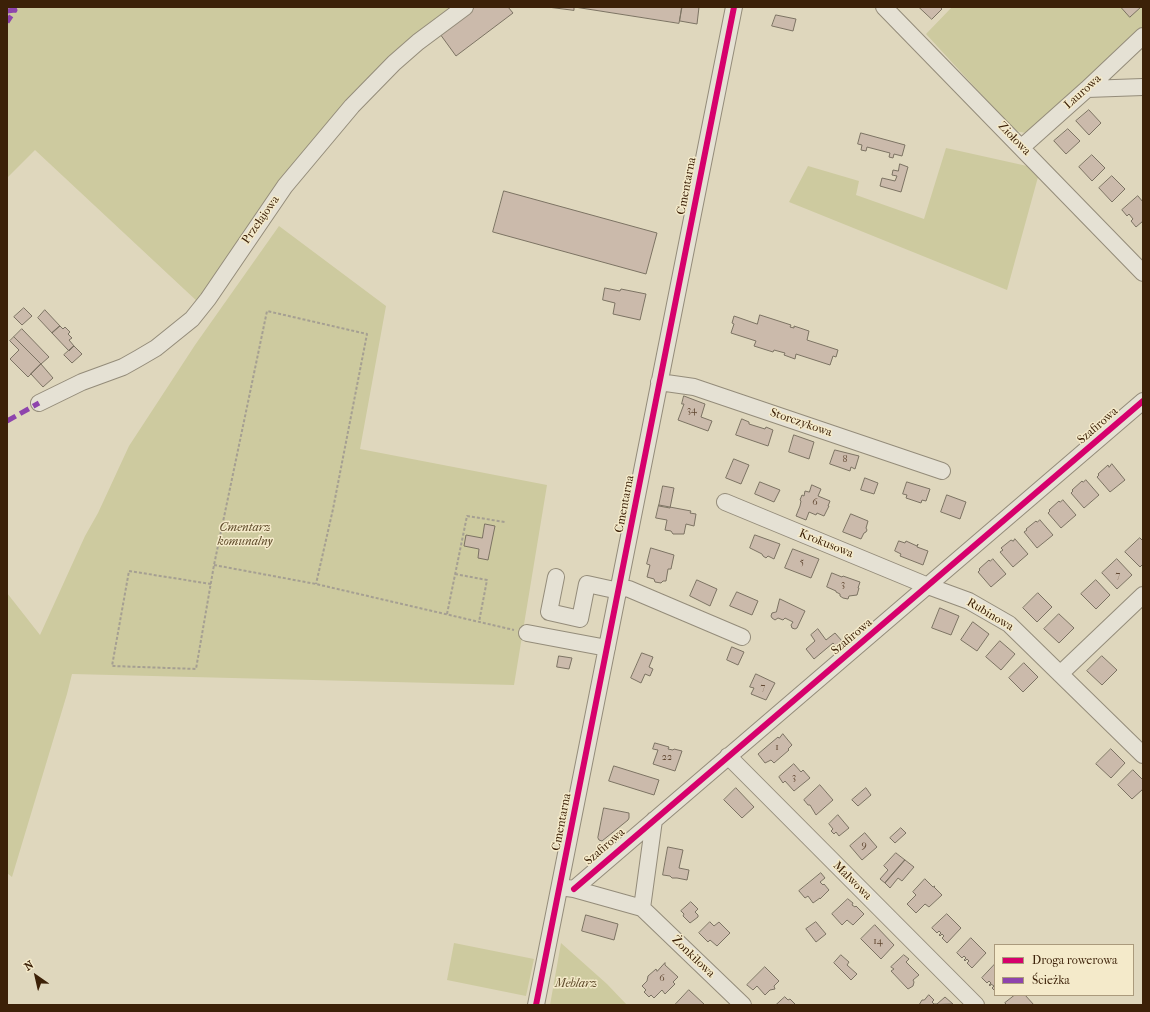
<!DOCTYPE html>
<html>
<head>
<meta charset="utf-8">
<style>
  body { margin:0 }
  #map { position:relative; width:1150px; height:1012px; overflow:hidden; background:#dfd7bd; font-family:"IM FELL French Canon",serif }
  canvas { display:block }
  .frame { position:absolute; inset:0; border:8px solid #3c2108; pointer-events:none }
  .legend { position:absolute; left:994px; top:944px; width:140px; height:52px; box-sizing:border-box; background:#f4eaca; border:1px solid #aa9a7c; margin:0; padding:5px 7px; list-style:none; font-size:12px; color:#3c2108 }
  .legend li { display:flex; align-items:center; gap:8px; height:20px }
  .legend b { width:20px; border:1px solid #aa9a7c }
  .north { position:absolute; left:16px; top:956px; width:40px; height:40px; -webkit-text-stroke:3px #f4eaca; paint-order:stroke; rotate:326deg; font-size:11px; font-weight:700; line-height:16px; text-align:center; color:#3c2108 }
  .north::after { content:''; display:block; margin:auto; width:14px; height:18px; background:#3c2108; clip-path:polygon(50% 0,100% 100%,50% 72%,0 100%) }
</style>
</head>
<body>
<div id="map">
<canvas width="1150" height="1012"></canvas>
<div class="frame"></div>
<ul class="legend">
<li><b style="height:5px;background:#d6006c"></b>Droga rowerowa</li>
<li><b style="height:5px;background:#8e44ad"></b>Ścieżka</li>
</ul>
<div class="north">N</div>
</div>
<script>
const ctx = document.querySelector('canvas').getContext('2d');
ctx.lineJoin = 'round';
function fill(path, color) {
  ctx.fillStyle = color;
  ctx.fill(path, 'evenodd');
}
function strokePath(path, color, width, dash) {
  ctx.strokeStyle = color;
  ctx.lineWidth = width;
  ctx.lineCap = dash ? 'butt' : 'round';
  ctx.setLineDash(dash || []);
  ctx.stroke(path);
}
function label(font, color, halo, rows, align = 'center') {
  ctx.font = font + ' "IM FELL French Canon",serif';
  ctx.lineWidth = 3;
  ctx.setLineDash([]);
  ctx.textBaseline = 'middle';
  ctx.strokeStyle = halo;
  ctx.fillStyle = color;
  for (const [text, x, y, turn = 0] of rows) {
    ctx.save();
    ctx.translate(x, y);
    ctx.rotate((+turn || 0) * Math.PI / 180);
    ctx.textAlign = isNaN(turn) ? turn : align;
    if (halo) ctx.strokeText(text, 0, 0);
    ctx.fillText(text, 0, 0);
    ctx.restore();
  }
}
fill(new Path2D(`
  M7 7H454L379 68 199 303 35 150 7 178Z
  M952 7H1143V29L1026 133 1015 131 926 34Z
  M946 148 1027 166 1038 177 1007 290 789 202 808 166 859 181 856 195 924 219Z
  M279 226 386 306 360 449 547 485 514 685 72 674 67 694 12 877 7 873V593L40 635 85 536 98 513 129 446 195 345Z
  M454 943 534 959 526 996 447 980Z
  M561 943 607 984 627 1005H550Z`), '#cdca9f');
const building = new Path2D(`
  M475 7H508L513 13 456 56 440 34Z
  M548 7H574V10Z
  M575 7H682L679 23Z
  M682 7H699L697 24 680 21Z
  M919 7H940L942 9 932 19Z
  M1121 7H1141L1130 17Z
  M776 15 796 19 793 31 772 26Z
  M1089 110 1101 123 1089 135 1076 121Z
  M1068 129 1080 141 1066 154 1054 141Z
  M861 133 905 145 902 156 894 154 893 158 889 157 890 153 867 147 866 151 861 150 862 145 858 144Z
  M1092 155 1105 168 1092 181 1079 167Z
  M900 164 908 167 901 192 880 186 882 178 895 181 897 176 892 175 893 170 898 171Z
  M1112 176 1125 189 1112 202 1099 188Z
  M504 191 657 233 646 274 493 232Z
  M1138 196 1143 202V221L1136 227 1131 221 1133 219 1129 214 1127 216 1122 210Z
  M605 288 620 291 621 289 646 294 640 320 613 314 615 303 603 300Z
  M24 308 32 316 22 325 14 317Z
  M45 310 60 326 52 333 38 318Z
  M760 315 791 325 790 327 794 328V326L809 331 807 340 838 350 836 357 833 356 830 365 796 354 795 359 784 355 785 353 774 350 773 352 754 346 756 341 731 333 734 324 732 323 734 316 757 324Z
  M60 326 63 329 65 327 70 332 68 334 72 338 69 340 74 346 69 351 52 333Z
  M22 329 49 357 41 364 14 337Z
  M14 337 41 364 28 377 10 359 19 350 10 341Z
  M74 346 82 354 72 363 64 355Z
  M41 364 53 378 43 387 31 374Z
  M684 396 705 404 701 417 712 421 708 431 678 420 684 404H682Z
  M742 419 749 422V424L765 429 766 427 773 430 768 446 736 435Z
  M794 435 814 442 809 459 789 452Z
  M835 450 859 456 855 469 851 467 850 471 830 464Z
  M734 459 749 465 741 484 726 478Z
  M1112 464 1125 480 1110 492 1097 477 1099 475 1098 474 1108 465 1109 467Z
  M865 478 878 483 874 494 861 490Z
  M1086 480 1099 495 1084 508 1071 493 1073 491 1072 490 1082 481 1083 482Z
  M760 482 780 490 774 502 755 494Z
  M907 482 930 489 926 501 922 500 921 503 906 498 907 495 903 494Z
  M812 485 821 489 818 496 830 501 828 506H829L824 516 817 513 816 515 809 512 806 520 796 516 800 506 801 501 800 500 802 495 804 496 805 491 809 492Z
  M663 486 674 488 670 508 659 506Z
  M947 495 966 502 960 519 941 512Z
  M1063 500 1076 515 1061 528 1048 513 1050 511 1049 510 1059 501 1060 502Z
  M659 505 691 511 690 513 696 514 694 526 686 524 684 534H673L671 531 665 530 667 520 656 518Z
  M851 514 868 521 866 528 867 530 866 532 864 533 861 539 843 532Z
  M1040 520 1053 535 1037 548 1024 532 1027 530 1026 529 1036 521 1037 522Z
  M485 524 495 526 488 560 478 558 479 549 464 546 466 535 482 538Z
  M755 535 780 544 774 559 768 556 766 558 763 556 762 554 750 548Z
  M1140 538 1143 541V564L1140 567 1125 552Z
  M1015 539 1028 554 1013 567 1000 552 1003 550 1001 548 1011 540 1013 541Z
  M899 541 905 543 906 541 917 546 918 544 917 547 928 551 923 565 900 556 901 554 895 551Z
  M651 548 674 555 671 569H668L666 581H663L661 583 655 582 654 579 647 577 650 565 647 564Z
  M793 549 819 559 811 578 785 568Z
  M993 559 1006 574 991 587 978 572 980 570 979 569 989 560 990 561Z
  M1117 559 1132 575 1117 589 1102 573Z
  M832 573 842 577 843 576 860 582 858 588H859L857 595 849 596 848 599 843 598 840 596V594L836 592V591L827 587Z
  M697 580 717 589 710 606 690 596Z
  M1096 580 1110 595 1096 609 1081 594Z
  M737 592 758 601 752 615 730 606Z
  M1038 593 1052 607 1037 622 1023 608Z
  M780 599 805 611 797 628 795 629 792 628 791 625 793 622 785 618 783 620 778 618 775 620 772 618 771 616 772 613 776 612Z
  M940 608 959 616 951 635 932 628Z
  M1059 614 1074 628 1059 643 1044 629Z
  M973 622 989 634 977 651 961 640Z
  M818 629 826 640 835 633 842 641 836 646 833 643 814 659 806 649 815 641 811 635Z
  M1000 641 1015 654 1001 670 986 657Z
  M732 647 744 652 738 665 727 660Z
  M642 653 653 657 649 667 653 669 650 676 645 674 641 683 631 678Z
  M559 656 572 658 569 669 557 667Z
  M1102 656 1117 670 1102 685 1087 671Z
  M1024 663 1038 677 1023 692 1009 678Z
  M756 674 775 683 766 700 751 694 754 688 750 687Z
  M783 734 792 745 788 749 789 750 774 763 771 760 765 763 758 754 778 737 779 738Z
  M655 743 669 747 668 749 673 750 674 749 682 751 675 771 653 764 658 750 653 749Z
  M1111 749 1125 763 1111 778 1096 764Z
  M794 764 801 772 803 770 810 778 794 791 785 781 783 783 779 777Z
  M614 766 659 780 654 795 609 781Z
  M1133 770 1143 780V789L1132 799 1118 785Z
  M820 785 833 800 816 815 810 805H808L804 800Z
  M736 788 754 807 742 818 724 800Z
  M866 788 871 795 858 806 852 800Z
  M604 808 629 813V818L628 820 602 841 599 840 598 838Z
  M838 815 849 828 839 836 836 832 834 834 831 831 833 829 829 824Z
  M901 828 906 833 895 843 890 838Z
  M865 833 877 847 862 860 850 846Z
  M668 847 683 850 679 868 689 870 687 880 677 878H672L670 876 663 875Z
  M896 853 905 860 885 883 880 879 888 870 884 866Z
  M905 860 914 867 902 881 898 878 890 888 885 883Z
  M821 873 825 878 820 882 823 885 824 884 829 890 820 899V898L813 903 808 896 805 898 799 891Z
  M925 879 933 887 935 886 934 887 942 895 929 907 925 904 916 913 907 904 916 895 913 892Z
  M848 899 853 903 852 905 855 907 856 906 864 914 853 925 847 920 842 925 832 914Z
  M691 902 698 909 695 912 698 915V917L690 923 683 916 684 914 681 911Z
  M947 914 961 928 947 943 942 938 944 936 942 934 940 936 939 935 941 933 939 931 937 933 932 928Z
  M586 915 618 924 614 940 582 931Z
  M710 922 714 926 719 922 730 933 717 946 710 940 708 942 699 933Z
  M816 922 826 934 816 942 806 929Z
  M875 925 894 945 881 959 861 939Z
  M971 938 986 953 972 968 967 963 969 961 967 959 965 961 964 960 966 958 964 956 962 958 957 953Z
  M841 955 849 962 847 965 857 974 851 980 834 963Z
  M904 955 909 959 906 962 919 975 913 980 914 982 913 986 908 989 891 971 894 969 891 967Z
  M665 963V965L678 977 673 982 675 984 665 994 662 990 654 998 651 995 649 997 644 992 646 990 642 986 647 981 648 976 656 969 657 971Z
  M995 964V991L992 988 994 986 991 984 990 986 989 985 991 983 989 981 987 983 982 978Z
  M765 967 779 981 774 986 775 989 770 990 765 995 757 986 753 990 747 985Z
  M689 990 705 1005H677L676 1004Z
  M929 995 934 1000 932 1002 934 1004H937L945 997 953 1004 919 1005 922 1000H924Z
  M1015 995H1025L1034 1005H1007L1005 1003Z
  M785 997 788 1000 790 999 796 1005H776Z`);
fill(building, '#cbbaab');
strokePath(building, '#7c7363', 1);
const minor = new Path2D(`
  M884 7 1143 273
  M1087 89 1143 87
  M1022 147 1087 89 1143 36
  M659 382 694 387 942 471
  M39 403 82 382 123 367 139 358 156 348 192 319 208 299 285 186 352 106 394 63 418 42 465 7
  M725 502 928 586 969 601 1009 624 1143 755
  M556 577 549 612 580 619 587 584 619 591
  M619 587 629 589 742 637
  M527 633 607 648
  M1060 674 1143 595
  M728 756 976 1005
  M654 820 642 908 743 1005
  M567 888 574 889 642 908
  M574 889 1143 401
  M536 1005 734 7`);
strokePath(minor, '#948c7a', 18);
strokePath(new Path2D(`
  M214 565 316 584 514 630
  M455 574 487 580 479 622
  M211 584 129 571 112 666 196 669 214 565 267 311 367 334 333 509 316 584
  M447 614 467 516 505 522`), '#a59f92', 2, [3, 2]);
strokePath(minor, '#e5e1d4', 16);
strokePath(new Path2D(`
  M7 11 15 10 7 22
  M7 421 39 403`), '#8e44ad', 5, [10, 5]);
strokePath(new Path2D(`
  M574 889 1143 401
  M536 1005 734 7`), '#d6006c', 6);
label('10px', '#604731', null, [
  ["34",692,411],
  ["8",845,460],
  ["6",815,503],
  ["5",802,563],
  ["7",1118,576],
  ["3",843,585],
  ["7",763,688],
  ["1",777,748],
  ["22",667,758],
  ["3",794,778],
  ["9",864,846],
  ["14",878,942],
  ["6",662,979]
]);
label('12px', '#3c2108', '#f4eaca', [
  ["Laurowa",1083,92,-42],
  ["Ziołowa",1014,139,46],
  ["Cmentarna",687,186,-79],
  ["Przełajowa",261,220,-55],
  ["Storczykowa",801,423,19],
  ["Szafirowa",1098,426,-41],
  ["Cmentarna",625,504,-79],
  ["Krokusowa",826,544,22],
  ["Rubinowa",990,615,31],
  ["Szafirowa",852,637,-40],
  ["Cmentarna",562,822,-79],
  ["Szafirowa",605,847,-41],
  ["Malwowa",852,881,45],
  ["Żonkilowa",693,957,44]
]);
label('italic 12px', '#5d4928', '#f4eaca', [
  ["Cmentarz",245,528],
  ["komunalny",245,542],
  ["Meblarz",576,984]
]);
</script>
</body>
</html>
